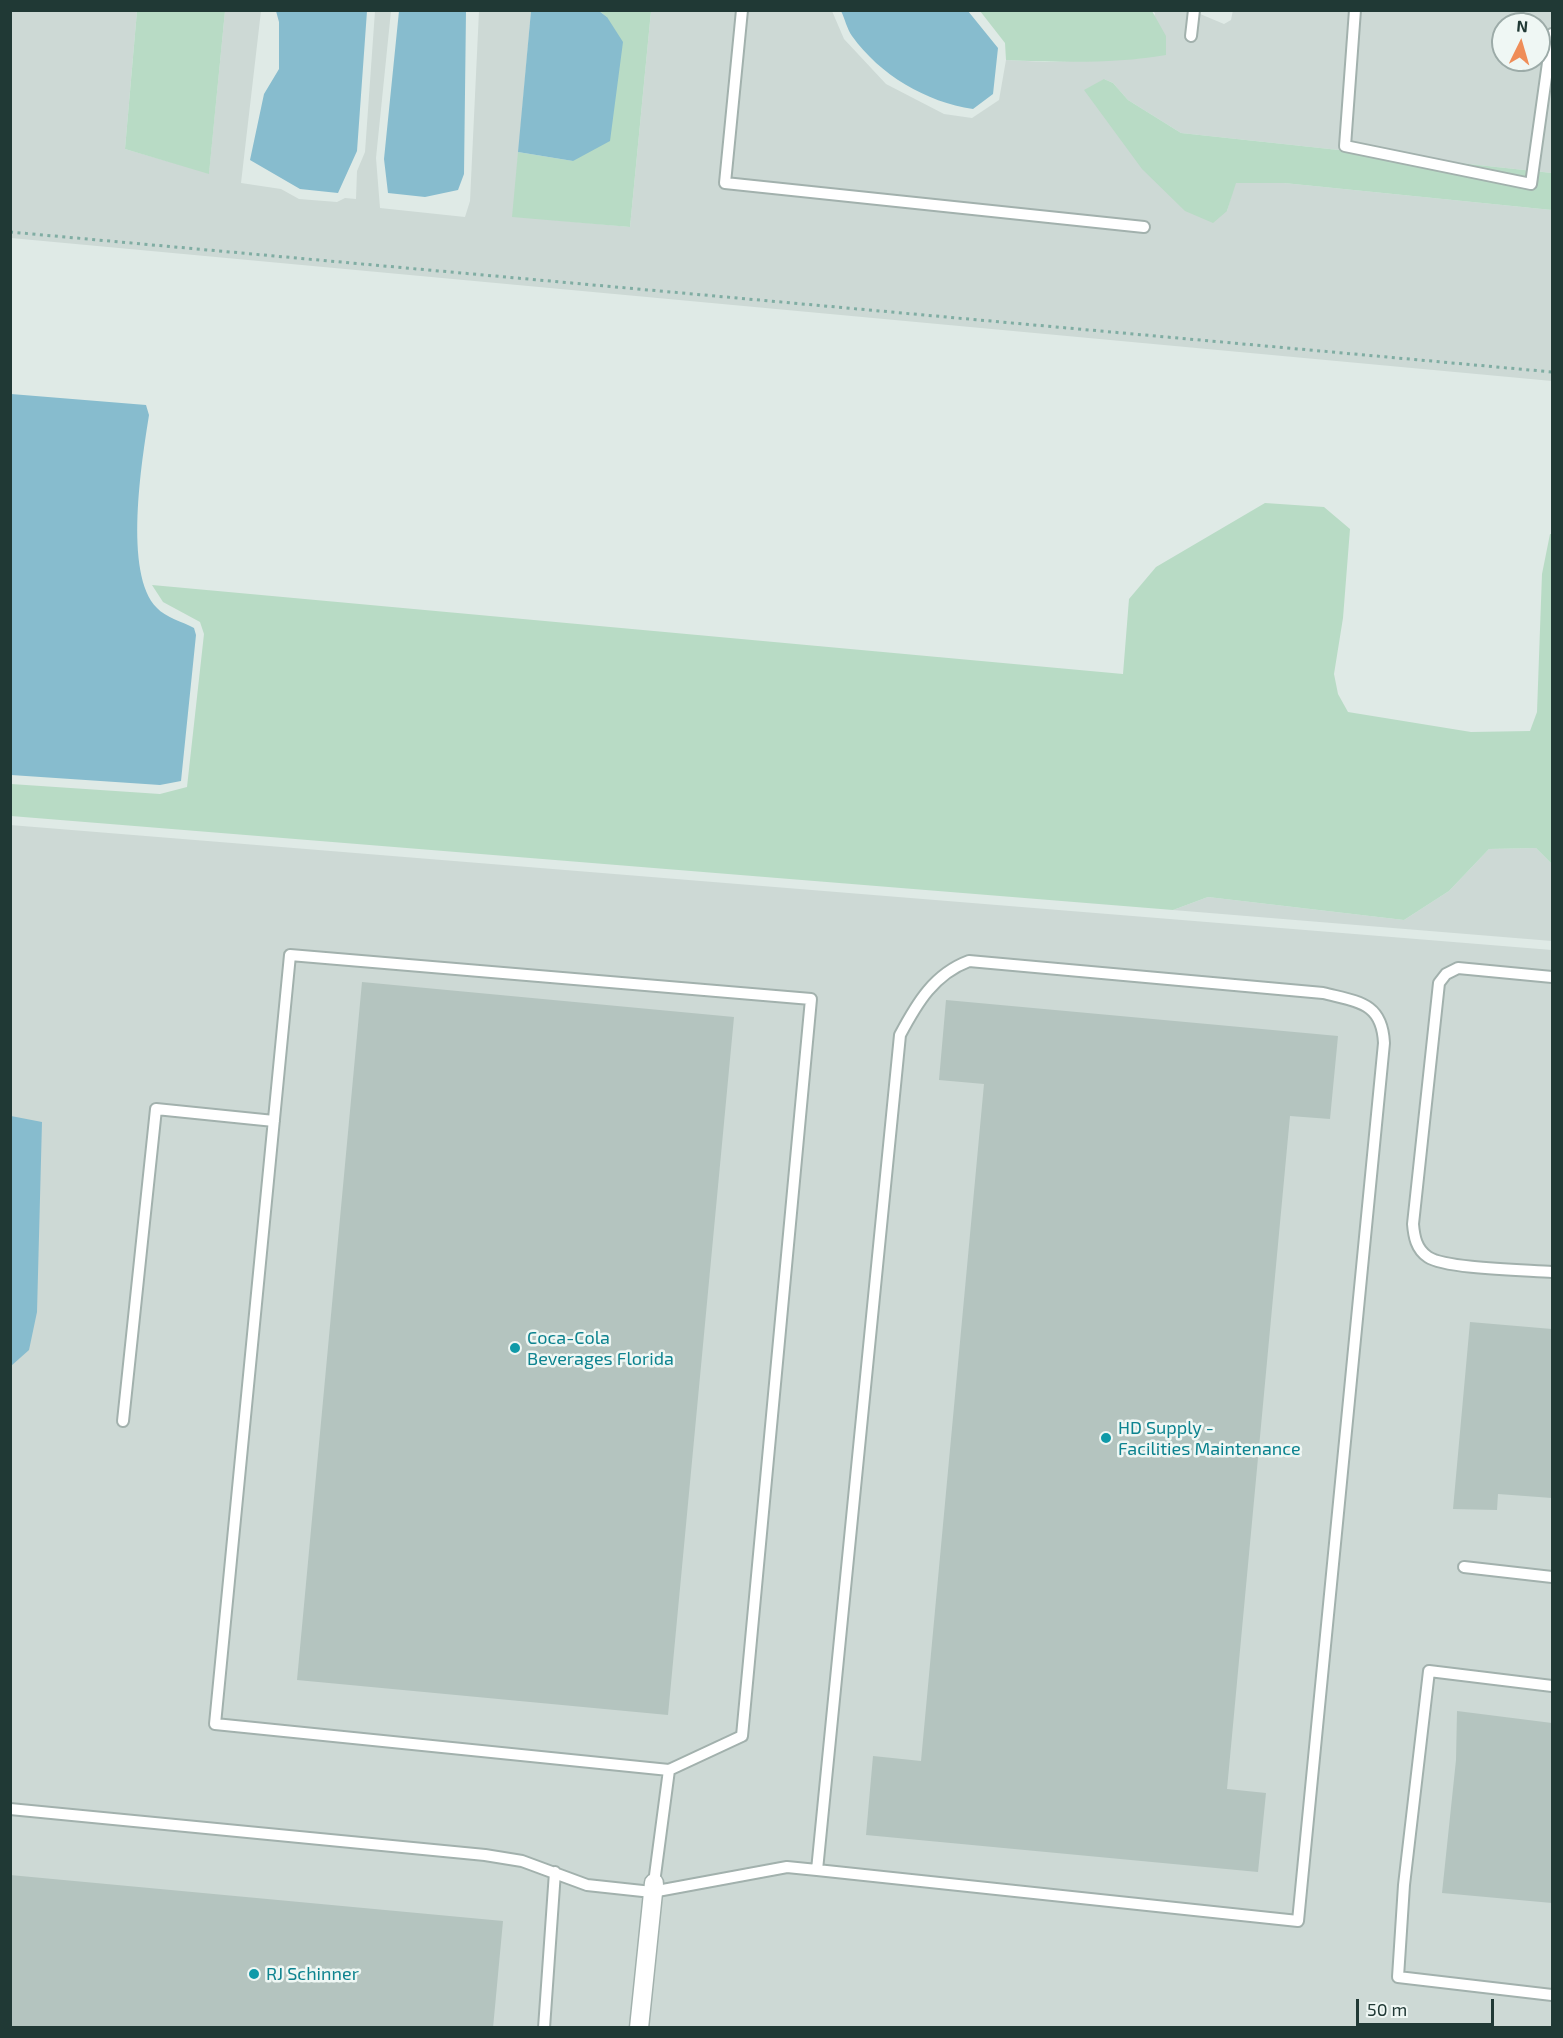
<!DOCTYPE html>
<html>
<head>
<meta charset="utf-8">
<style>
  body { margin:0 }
  #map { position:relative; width:1563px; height:2038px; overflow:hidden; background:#dfeae6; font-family:"Exo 2",sans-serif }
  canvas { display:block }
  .frame { position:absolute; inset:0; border:12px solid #203935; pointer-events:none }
  .north { position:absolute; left:1491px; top:12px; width:60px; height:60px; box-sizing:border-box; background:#eff7f4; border:2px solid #9caba8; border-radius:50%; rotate:5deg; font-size:16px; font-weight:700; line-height:24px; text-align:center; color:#203935 }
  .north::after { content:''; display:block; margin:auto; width:21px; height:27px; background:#ef8d58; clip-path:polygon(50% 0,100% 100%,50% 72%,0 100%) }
  .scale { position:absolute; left:1356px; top:1999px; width:138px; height:27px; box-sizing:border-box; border:3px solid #203935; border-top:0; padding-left:8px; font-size:18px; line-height:21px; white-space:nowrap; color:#203935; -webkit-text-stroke:4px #eff7f4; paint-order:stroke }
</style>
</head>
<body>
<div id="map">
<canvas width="1563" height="2038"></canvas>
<div class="frame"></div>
<div class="north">N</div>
<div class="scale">50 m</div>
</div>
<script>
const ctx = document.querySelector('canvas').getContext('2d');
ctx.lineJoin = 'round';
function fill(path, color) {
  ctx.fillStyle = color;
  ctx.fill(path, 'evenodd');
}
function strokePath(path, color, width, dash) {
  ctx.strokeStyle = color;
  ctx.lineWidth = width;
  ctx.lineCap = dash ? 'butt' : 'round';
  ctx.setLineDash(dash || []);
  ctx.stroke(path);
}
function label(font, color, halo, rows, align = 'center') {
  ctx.font = font + ' "Exo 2",sans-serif';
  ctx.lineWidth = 5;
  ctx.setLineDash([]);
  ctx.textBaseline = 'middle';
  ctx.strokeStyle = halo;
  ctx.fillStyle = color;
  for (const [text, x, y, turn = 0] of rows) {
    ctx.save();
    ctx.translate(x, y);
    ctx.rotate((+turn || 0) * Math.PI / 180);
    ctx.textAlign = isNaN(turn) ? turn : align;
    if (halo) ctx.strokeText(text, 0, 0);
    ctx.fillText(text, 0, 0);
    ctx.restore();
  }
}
fill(new Path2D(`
  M1233 10 1552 11V173L1181 133 1128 100 1113 83 1104 79 1227 211 1235 183H1284L1552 210V381L11 238 10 11H137L125 149 209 173 225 11H261L241 183 281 189 299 199 337 202 345 198 356 199 357 171 365 152 375 11H391L376 158 380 208 465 217 470 201 479 11H531L513 216 630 227 651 11H832L844 39 886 84 944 114 972 118 999 100 1006 60 1045 62 1145 58 1155 13 1152 11H1193L1224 24 1231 20ZM1503 24H1539V60H1503Z
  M10 825 1552 950V2027H11Z
  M1536 848 1552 864V941L1173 910 1208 897 1404 920 1449 891 1489 849Z`), '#cdd9d5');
fill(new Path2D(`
  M137 11H225L209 174 125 149Z
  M599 11H651L630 227 512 217 518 152 573 161 607 17Z
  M980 11H1152L1166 36V55C1114 64 1058 62 1006 60L1005 43Z
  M1104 79 1113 83 1128 100 1181 133 1552 173V210L1284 183H1236L1227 211 1213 223 1185 211 1142 169 1084 90Z
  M1265 503 1324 507 1350 529 1343 618 1334 674 1338 694 1348 712 1471 732 1530 731 1537 712 1542 574 1550 534H1552V864L1536 848 1489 849 1449 891 1404 920 1208 897 1173 910 11 816V784L160 794 187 787 204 634 200 622 163 602 152 585 1123 674 1129 599 1156 567Z`), '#b8dbc5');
fill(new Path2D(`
  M276 11H367L357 151 338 193 300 189 250 160 264 94 279 69V22Z
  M399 11H466L464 174 458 190 425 197 388 193 384 159Z
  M531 11H599L607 17 623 42 610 141 573 161 518 152Z
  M841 11H968L998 48 993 94 973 109C926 102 880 75 852 36 847 29 845 19 841 11Z
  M11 394 146 405 149 415C142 460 123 574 157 608 165 617 183 622 194 628L196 635 181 781 160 785 11 775Z
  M11 1116 42 1122 37 1312 29 1350 11 1366Z`), '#87bcce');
fill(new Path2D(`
  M362 982 734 1017 668 1715 297 1680Z
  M946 1000 1338 1036 1330 1119 1290 1116 1227 1789 1266 1793 1258 1872 866 1835 873 1756 921 1761 984 1084 939 1080Z
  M1470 1322 1552 1329V1498L1498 1494 1497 1510 1453 1509Z
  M1457 1711 1552 1723V1903L1442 1893 1456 1760Z
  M10 1875 503 1921 493 2028H10Z`), '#b4c4bf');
const service = new Path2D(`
  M742 10 725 183 1144 227
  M1355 10 1345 146 1531 184 1552 34
  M1191 36 1194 10
  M290 955 811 999 742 1736 669 1770 215 1724Z
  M1552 977 1458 968 1446 974 1439 983 1413 1224C1414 1236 1416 1249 1428 1257 1446 1269 1527 1270 1552 1272
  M123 1421 156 1109 274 1121
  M1464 1567 1552 1577
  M1552 1686 1429 1671 1404 1885 1398 1977 1552 1995
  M10 1809 485 1855 522 1861 587 1885 652 1892 787 1867 817 1870 1298 1921 1384 1043C1382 1002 1358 1002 1323 993L969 961C934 974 917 1003 900 1035L817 1870
  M654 1883 669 1770
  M544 2028 555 1872`);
const minor = new Path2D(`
  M639 2028 654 1883`);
strokePath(service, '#a2b1ad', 14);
strokePath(minor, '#a2b1ad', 21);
strokePath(new Path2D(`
  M10 232 1552 372`), '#80ada3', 3, [3, 4.5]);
strokePath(service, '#fff', 10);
strokePath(minor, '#fff', 18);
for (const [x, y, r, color] of [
  [515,1348,6,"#0f9aa8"],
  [1106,1438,6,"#0f9aa8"],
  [254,1974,6,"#0f9aa8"]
]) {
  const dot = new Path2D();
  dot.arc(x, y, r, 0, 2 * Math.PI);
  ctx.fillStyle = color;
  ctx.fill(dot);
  strokePath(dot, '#eff7f4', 2);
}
label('18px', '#0d838f', '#eff7f4', [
  ["Coca-Cola",527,1338],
  ["Beverages Florida",527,1359],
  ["HD Supply -",1118,1428],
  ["Facilities Maintenance",1118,1449],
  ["RJ Schinner",266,1974]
], 'left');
</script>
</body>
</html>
